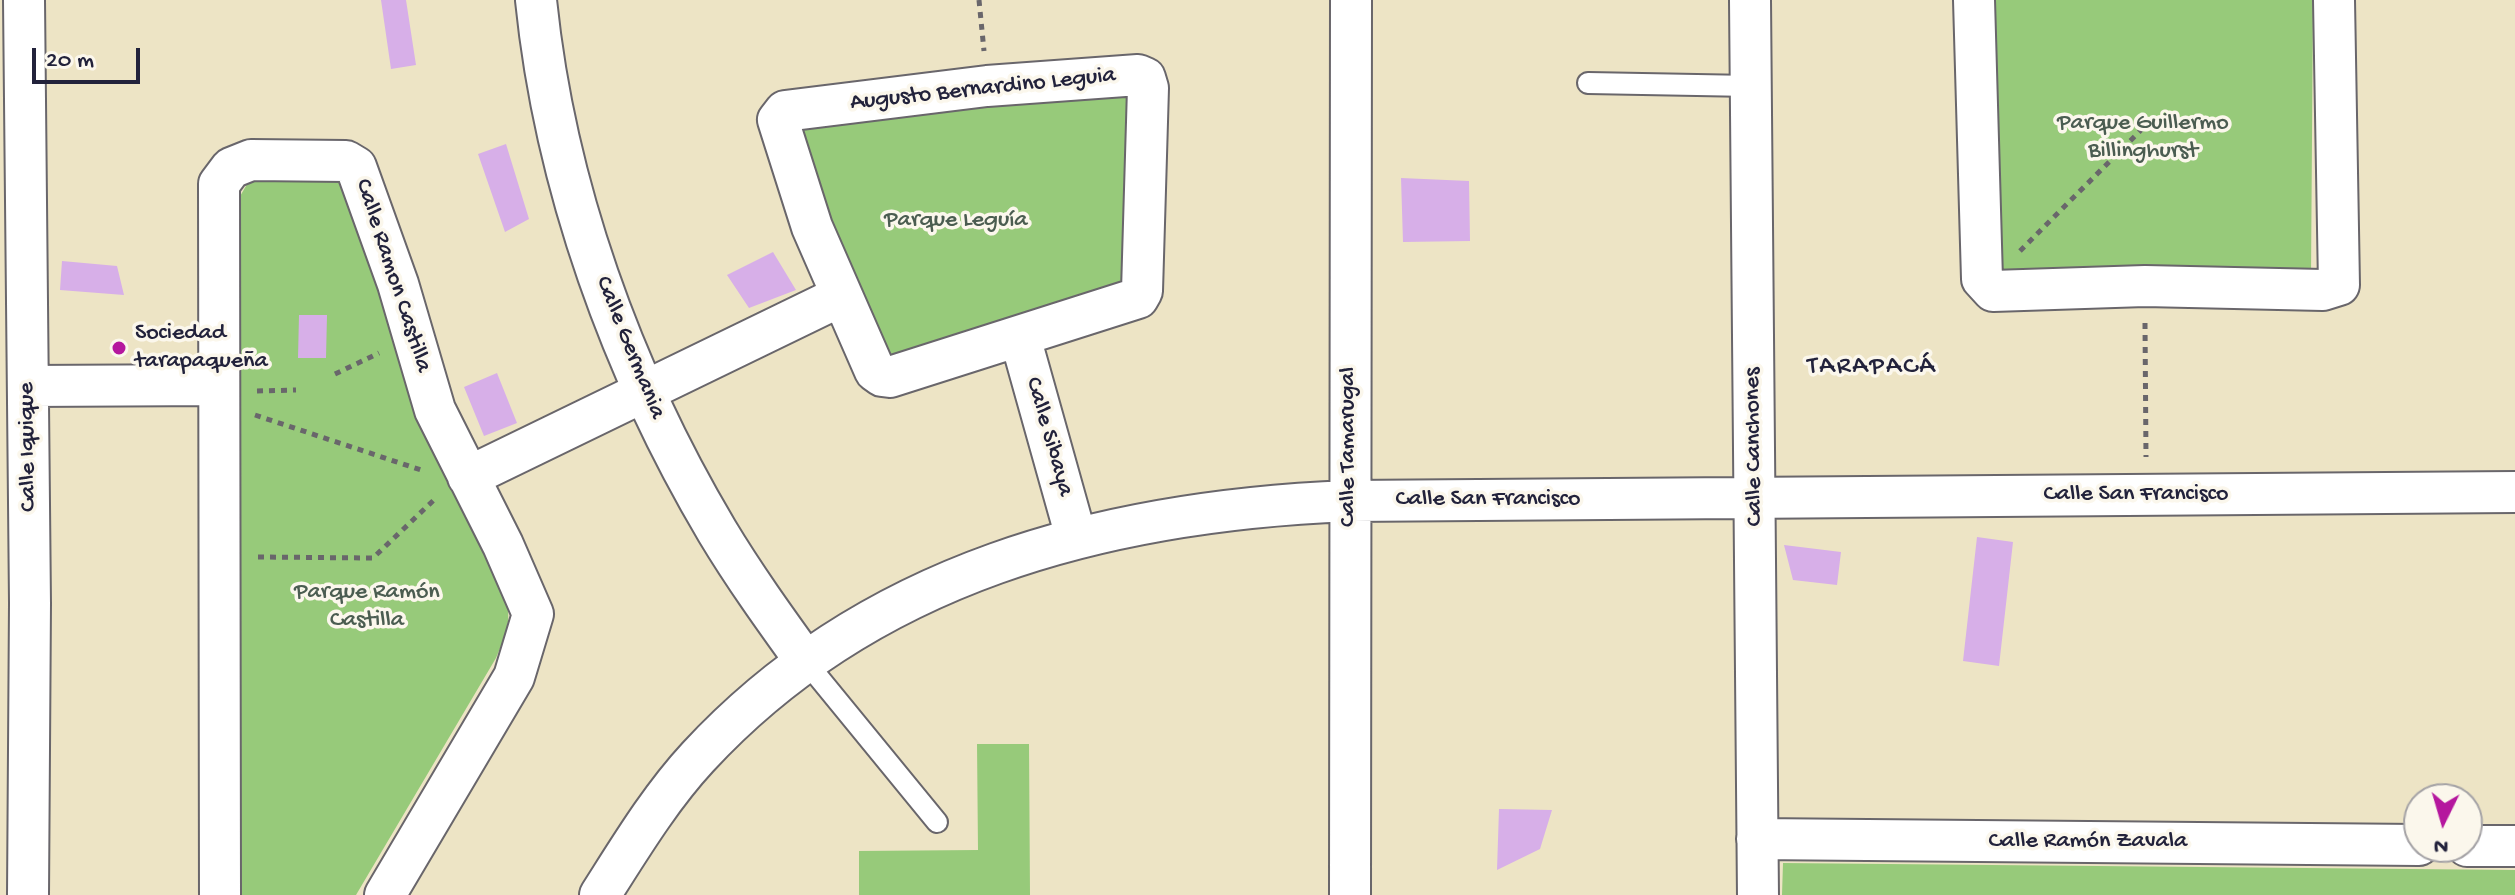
<!DOCTYPE html>
<html>
<head>
<meta charset="utf-8">
<style>
  body { margin:0 }
  #map { position:relative; width:2515px; height:895px; overflow:hidden; background:#ede4c5; font-family:"Gochi Hand",sans-serif }
  canvas { display:block }
  .north { position:absolute; left:2403px; top:783px; width:80px; height:80px; box-sizing:border-box; background:#fbf7ec; border:2px solid #a4a2a5; border-radius:50%; rotate:185deg; font-size:22px; font-weight:700; line-height:32px; text-align:center; color:#22223b }
  .north::after { content:''; display:block; margin:auto; width:28px; height:36px; background:#b5179e; clip-path:polygon(50% 0,100% 100%,50% 72%,0 100%) }
  .scale { position:absolute; left:32px; top:48px; width:108px; height:36px; box-sizing:border-box; border:4px solid #22223b; border-top:0; padding-left:10px; font-size:24px; line-height:28px; white-space:nowrap; color:#22223b; -webkit-text-stroke:6px #fbf7ec; paint-order:stroke }
</style>
</head>
<body>
<div id="map">
<canvas width="2515" height="895"></canvas>
<div class="north">N</div>
<div class="scale">20 m</div>
</div>
<script>
const ctx = document.querySelector('canvas').getContext('2d');
ctx.lineJoin = 'round';
function fill(path, color) {
  ctx.fillStyle = color;
  ctx.fill(path, 'evenodd');
}
function strokePath(path, color, width, dash) {
  ctx.strokeStyle = color;
  ctx.lineWidth = width;
  ctx.lineCap = dash ? 'butt' : 'round';
  ctx.setLineDash(dash || []);
  ctx.stroke(path);
}
function label(font, color, halo, rows, align = 'center') {
  ctx.font = font + ' "Gochi Hand",sans-serif';
  ctx.lineWidth = 7;
  ctx.setLineDash([]);
  ctx.textBaseline = 'middle';
  ctx.strokeStyle = halo;
  ctx.fillStyle = color;
  for (const [text, x, y, turn = 0] of rows) {
    ctx.save();
    ctx.translate(x, y);
    ctx.rotate((+turn || 0) * Math.PI / 180);
    ctx.textAlign = isNaN(turn) ? turn : align;
    if (halo) ctx.strokeText(text, 0, 0);
    ctx.fillText(text, 0, 0);
    ctx.restore();
  }
}
fill(new Path2D(`
  M1992 0H2313L2311 275 2002 279Z
  M1118 89 1131 99 1130 282 887 362 793 135 805 120Z
  M342 169 501 579C511 616 512 622 496 658L356 895H236L235 205 254 172Z
  M977 744H1029L1030 895H859V851L978 850Z
  M1783 863 2515 870V895H1782Z`), '#97ca7a');
fill(new Path2D(`
  M381 0H406L416 65 391 69Z
  M506 144 529 219 505 232 478 154Z
  M1401 178 1469 181 1470 241 1403 242Z
  M773 252 796 290 749 308 727 275Z
  M62 261 117 266 124 295 60 290Z
  M299 315H327L326 358H298Z
  M497 373 517 423 484 436 464 387Z
  M1977 537 2013 542 1999 666 1963 661Z
  M1784 545 1841 552 1837 585 1793 580Z
  M1499 809 1552 810 1540 849 1497 870Z`), '#d7afe8');
const lane = new Path2D(`
  M1588 83 1751 86
  M806 662 937 822`);
const street = new Path2D(`
  M24 0 30 603 28 895
  M536 0C555 186 622 371 717 531 744 576 775 619 806 662
  M1750 0 1758 895
  M1974 0 1982 279 1993 291 2145 286 2323 290 2339 285 2334 0
  M1138 75 1145 78 1148 88 1142 291 1138 298 890 377 882 376 875 371 812 227 778 120 785 111 987 86Z
  M1020 337 1076 537
  M28 386 219 385
  M468 477 841 296
  M1757 839 2419 845
  M2467 846H2515
  M220 895 219 184 231 168 251 160 346 161 356 167 398 284 435 410 503 545 533 614 514 677 385 895
  M600 895C630 848 660 798 698 757 869 572 1105 511 1349 501L2515 492
  M1350 895 1351 0`);
strokePath(lane, '#69666b', 24);
strokePath(street, '#69666b', 44);
strokePath(new Path2D(`
  M979 0 984 51
  M2020 251 2141 130
  M2145 323 2146 457
  M335 374 379 353
  M257 391 296 390
  M255 415 424 471
  M258 557 373 558 436 498`), '#69666b', 5, [6, 6]);
strokePath(lane, '#fff', 20);
strokePath(street, '#fff', 40);
for (const [x, y, r, color] of [
  [119,348,8,"#b5179e"]
]) {
  const dot = new Path2D();
  dot.arc(x, y, r, 0, 2 * Math.PI);
  ctx.fillStyle = color;
  ctx.fill(dot);
  strokePath(dot, '#fbf7ec', 3);
}
label('24px', '#22223b', '#fbf7ec', [
  ["Augusto Bernardino Leguia",983,90,-6],
  ["Calle Ramon Castilla",392,276,72],
  ["Calle Germania",629,348,68],
  ["Calle Sibaya",1048,437,74],
  ["Calle Iquique",29,447,-91],
  ["Calle Tamarugal",1349,447,-90],
  ["Calle Canchones",1755,447,-91],
  ["Calle San Francisco",2136,495],
  ["Calle San Francisco",1488,500],
  ["Calle Ramón Zavala",2088,842]
]);
label('24px', '#4b5d51', '#fbf7ec', [
  ["Parque Guillermo",2143,124],
  ["Billinghurst",2143,152],
  ["Parque Leguía",956,221],
  ["Parque Ramón",367,593],
  ["Castilla",367,621]
]);
label('24px', '#22223b', '#fbf7ec', [
  ["Sociedad",135,334],
  ["tarapaqueña",135,362]
], 'left');
ctx.letterSpacing = '2px';
label('26px', '#22223b', '#fbf7ec', [
  ["TARAPACÁ",1872,368]
]);
ctx.letterSpacing = '0px';
</script>
</body>
</html>
